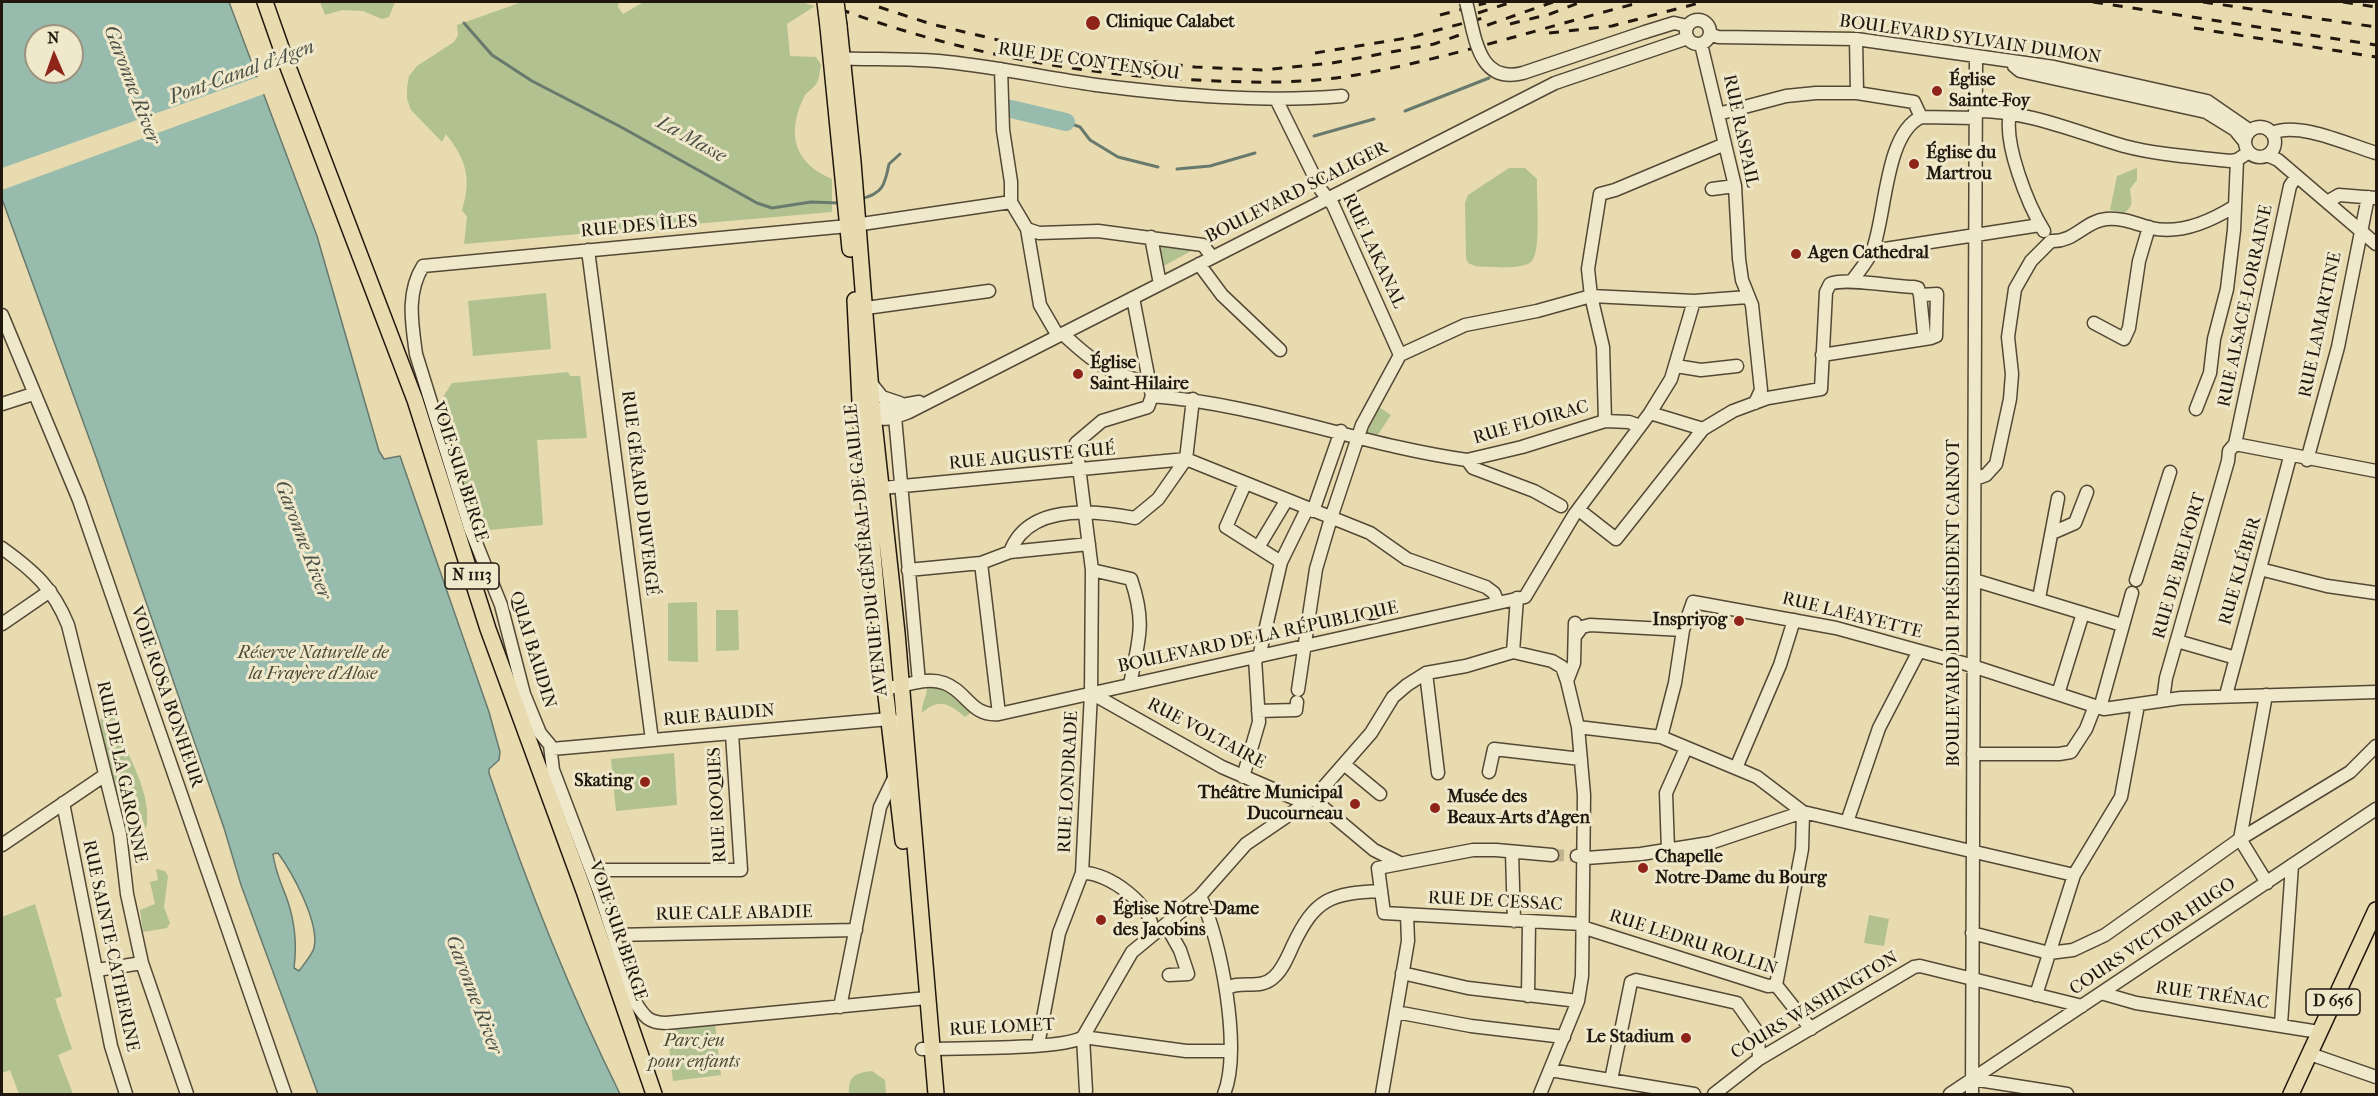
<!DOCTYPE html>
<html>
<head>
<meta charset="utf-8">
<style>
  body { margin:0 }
  #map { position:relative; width:2378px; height:1096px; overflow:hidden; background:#e8dbaf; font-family:"IM FELL French Canon",serif }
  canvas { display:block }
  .frame { position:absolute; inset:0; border:3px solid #21170e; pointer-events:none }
  .north { position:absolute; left:24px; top:24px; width:60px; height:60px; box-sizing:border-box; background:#f0e8cb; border:2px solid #9d947f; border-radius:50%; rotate:358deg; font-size:16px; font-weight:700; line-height:24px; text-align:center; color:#21170e }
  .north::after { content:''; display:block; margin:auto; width:21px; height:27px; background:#8f2418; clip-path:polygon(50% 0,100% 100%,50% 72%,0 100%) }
</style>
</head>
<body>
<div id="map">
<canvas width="2378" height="1096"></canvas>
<div class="frame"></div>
<div class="north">N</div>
</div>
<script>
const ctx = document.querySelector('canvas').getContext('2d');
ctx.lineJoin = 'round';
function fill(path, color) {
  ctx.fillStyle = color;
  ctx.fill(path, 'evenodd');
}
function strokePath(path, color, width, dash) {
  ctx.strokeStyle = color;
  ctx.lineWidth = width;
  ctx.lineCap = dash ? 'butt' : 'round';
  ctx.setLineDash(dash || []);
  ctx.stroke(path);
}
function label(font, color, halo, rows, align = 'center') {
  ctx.font = font + ' "IM FELL French Canon",serif';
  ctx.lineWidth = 6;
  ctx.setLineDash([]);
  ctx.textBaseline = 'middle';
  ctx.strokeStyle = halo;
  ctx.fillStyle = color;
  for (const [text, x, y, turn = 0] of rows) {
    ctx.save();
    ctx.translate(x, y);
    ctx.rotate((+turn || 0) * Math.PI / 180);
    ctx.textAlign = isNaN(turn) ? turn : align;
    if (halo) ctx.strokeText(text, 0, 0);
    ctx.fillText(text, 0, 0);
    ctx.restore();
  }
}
fill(new Path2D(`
  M320 2H395L389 17 382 19 363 11 342 10 325 15Z
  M522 2H619L618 7 623 14 644 2H801L815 6 787 24 790 56 816 57 821 65C820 70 819 79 817 83 813 89 806 92 804 97 786 134 794 163 832 179V212L464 244 467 217 462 210C472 179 466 159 446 134L442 142 411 110 407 99V88L409 76 417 66 454 42 458 35 457 25Z
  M1509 168H1525L1537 179C1536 194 1542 253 1531 262 1521 270 1488 267 1475 266L1468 263 1466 258 1465 203 1468 195Z
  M2137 168V180L2130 189C2131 201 2135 205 2124 213L2110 210 2117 176Z
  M1156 244 1191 249V251L1162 267Z
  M546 293 551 349 473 356 468 301Z
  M568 372 570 376H580L587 438 537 440 543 525 479 531 462 478 470 476 443 397 452 383Z
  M1376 405 1391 415 1377 436 1364 432Z
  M697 602 698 662 668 661V603Z
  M716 610H738L739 650 716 651Z
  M927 684 947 689 972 712 965 717C950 704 939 697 922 713 921 704 928 695 927 684Z
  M103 712H111L116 721C125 754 154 794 146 829L133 794 116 798 100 722Z
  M674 753 677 805 616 811 611 759Z
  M156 869 165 871 168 876 164 907 170 923 167 928 143 932 140 910 155 904 150 882 158 880Z
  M35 904 62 996 55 999 72 1049 58 1055 73 1094H19L10 1070 2 1073V917Z
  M1869 915 1889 919 1884 946 1864 943Z
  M715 1023 721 1075 673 1081 667 1029Z
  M872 1071 885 1080 886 1094H849C848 1076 855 1073 872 1071Z`), '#b1c18f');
const water = new Path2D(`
  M2 2H229L317 236 379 451 384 459 400 456 489 712 500 752 499 760 489 769V773C526 882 569 991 620 1094H318L241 885 224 828 96 457 2 199ZM36 36H72V72H36ZM278 853C292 872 320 923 314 948 312 955 303 965 299 971L294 968C297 945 295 922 287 899 281 883 275 871 273 854Z`);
fill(water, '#97bbad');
strokePath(water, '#68796d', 1.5);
fill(new Path2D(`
  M469 2H515L2 190V168Z`), '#e8dbaf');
strokePath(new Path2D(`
  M464 23 492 55 532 81 621 127 757 203 772 208 811 202 839 203
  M1405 111 1489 78
  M1066 122 1080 127 1090 140 1118 157 1158 167
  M1314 136 1374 119
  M1177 169 1210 166 1255 153
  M860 199C884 194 885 183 889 164L900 154`), '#68796d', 3);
strokePath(new Path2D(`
  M1011 109 1066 122`), '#97bbad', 18);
strokePath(new Path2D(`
  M1552 855 1577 856`), '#c0b48f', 12, [12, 6]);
const minor = new Path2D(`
  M1686 32a12 12 0 1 1 24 0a12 12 0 1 1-24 0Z
  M1645 32 1674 23 1687 26
  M1710 34 1718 37 1856 39 2054 67 2207 101 2249 130
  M1856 39 1857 93
  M1701 44 1735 186 1739 259 1742 280 1752 305 1761 390 1755 403
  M833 58C871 60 909 58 947 62 997 67 1046 78 1096 85 1177 95 1260 103 1342 96
  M2014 66 2020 71 2206 112 2235 130 2244 141
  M1001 69 1003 130 1011 182V202
  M1277 101 1321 190 1333 205 1400 355
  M1975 111C2027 110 2076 132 2124 146 2158 155 2195 157 2230 161L2237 160 2249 152
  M2010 113C2003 143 2028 205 2044 231
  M1718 114 1786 96 1816 93H1857L1914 102 1921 117
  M1921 117 1976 118
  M2245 142a15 15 0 1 1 30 0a15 15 0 1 1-30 0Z
  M2272 133C2299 121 2349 145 2376 153
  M2267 155 2278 160 2376 244
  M1712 189 1735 186
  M1011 202 1027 229 1040 305 1058 336
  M2327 202 2339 195 2376 198
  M1027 229 1039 233 1098 231 1203 245 1212 257
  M1151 237 1160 284
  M2051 241C2073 243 2085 221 2106 219 2121 217 2137 224 2151 228 2180 235 2211 221 2235 206
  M588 250 652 740
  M1872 251 2040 225
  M1199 264 1222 295 1280 350
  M1852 281C1859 271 1869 260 1873 249 1886 214 1885 134 1921 117
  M866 308 989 291
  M2 315 79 500 285 1094
  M2094 323 2124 339 2129 328 2139 261 2149 227
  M1063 334C1094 363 1108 373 1149 383
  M1822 355 1931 338 1936 336 1937 294 1920 295 1924 334 1928 338
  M1676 366 1701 370 1737 366
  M870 382 882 397 900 403
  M1152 396C1260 404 1360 445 1467 460L1473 468 1534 491 1561 506
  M2 404 33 394
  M2196 409 2210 373 2214 339 2227 289 2234 230 2237 160
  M868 411C877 425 896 417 909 412L1555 83 1688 38
  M1650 413 1703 429
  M867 416 880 409 919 402
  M895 417 919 682
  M1605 421 1603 347 1591 296 1588 269 1600 194 1615 190 1725 144
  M2235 444 2376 471
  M1467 460 1522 447 1605 421 1629 422 1640 426
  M2307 460 2338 347 2368 197
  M1975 479 1986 475 1996 464 2010 399 2012 374 2008 337 2015 289 2031 261 2051 241
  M1245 484 1226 527 1281 562
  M882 488 1186 459 1370 533 1407 559 1486 587 1494 593 1498 603
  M1579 510 1616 539 1703 429 1733 411 1768 398 1821 389 1826 292 1830 284C1845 277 1894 287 1914 287L1918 288 1920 295
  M1313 511 1341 431
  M2052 533 2075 523 2087 492
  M1259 546 1286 501
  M2 548C34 571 53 588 68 625L120 834 127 894 142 963 187 1094
  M1010 552C1028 503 1094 510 1135 518L1158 499 1186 459 1193 399
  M981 563 999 714
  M2260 569 2327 586 2376 593
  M908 570 981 563 1010 552 1089 544
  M1092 570 1131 579C1146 623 1139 639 1130 684
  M1974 580 2122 625
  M2136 580 2170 472
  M2039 598 2058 498
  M1575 623 1574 663 1567 681 1578 727 1661 737 1675 683 1683 630 1590 625 1582 627 1576 635
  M2 624 50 591
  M1683 630 1693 602 1836 628 1963 663 2104 709 2181 698 2376 692
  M2177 641 2236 658
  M1513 652 1517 598
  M1259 657 1281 562 1307 509
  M1426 673 1438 773
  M893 687C910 685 926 677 944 683 967 691 971 717 999 714L1525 597 1574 515 1650 413 1671 379 1694 301
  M1298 690 1316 569 1331 518 1362 425 1400 355 1465 325 1537 311 1591 296 1694 301 1748 297
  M1091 693 1222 767 1305 803
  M2058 694 2083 613
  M2226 695 2290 457
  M2266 695 2240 839 2267 883
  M2163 700 2166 678 2228 461 2229 451 2235 444 2290 186 2296 177
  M2100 708 2132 593
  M1258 711 1296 710 1297 702
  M1661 737 1757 777 1803 812
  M552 749 889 719 897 722 900 743
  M1973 754H2059L2071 752 2086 729 2095 706
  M1345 765 1380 794
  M1736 768 1780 665 1794 620
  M1489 772 1494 749 1581 759
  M1243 777 1259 722 1255 658
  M1313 799 1374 850 1398 862
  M63 803 111 1046 126 1094
  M1847 822 1879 728 1919 651
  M2 845 105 775
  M1668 850 1666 793 1686 748
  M1512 852 1514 921
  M1552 855 1496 850H1473L1378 868 1384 913 1582 924
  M1577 856 1586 858 1641 854 1710 843 1803 812 2074 875
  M591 870H741L732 734
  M1082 873C1107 871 1156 907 1152 933
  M1200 896C1221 939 1242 1050 1224 1094
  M1166 925 1180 950 1188 974 1169 975
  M1582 927 1768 986 1776 985
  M1972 933 2049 953 2073 950 2105 935 2240 839 2350 772 2376 746
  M614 935 856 930
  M97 970 142 963
  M1402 973 1468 988 1578 1001
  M1776 985 1802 849 1803 812
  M1776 985 1811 1029
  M1226 989C1240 979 1260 991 1274 977 1283 969 1288 956 1293 945 1315 899 1330 893 1381 891
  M2101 993 2136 1003 2319 1032
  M2036 995 2074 875 2121 797 2138 705
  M1528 996 1529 922
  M927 998 666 1023C648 1023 644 1016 635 1002L599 891 553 770 550 745 540 733 524 694 501 605 470 528 416 354C412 324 406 293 423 266L848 226 1011 202
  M840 1007 880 807 895 776
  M1396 1012 1471 1026 1564 1037
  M2281 1024 2292 865
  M1083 1037 1132 952 1200 896 1246 844 1315 797 1371 733 1393 697 1407 685 1426 673 1466 666 1513 652 1552 661 1562 667 1567 681
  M1083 1037 1186 1051H1229
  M1083 1037 1086 1091
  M1038 1045 1059 933 1082 873 1091 693 1092 570 1076 443 1102 421 1148 407 1152 396 1133 298
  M922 1049C952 1048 1063 1050 1083 1037
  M2310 1054 2376 1077
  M1550 1070 1694 1094
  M1972 1079 2067 1094
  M1611 1080 1631 982 1636 980 1737 1003 1758 1033 1759 1059
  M1382 1094 1408 941 1407 915
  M1540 1094 1578 1001 1582 976 1584 795 1578 727
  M1714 1094 1759 1059 1914 967 1920 966 2082 1006
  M1950 1094 2376 809
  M1972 1094 1976 57`);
const major = new Path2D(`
  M265 2 285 59 415 400 488 629 584 891 654 1094
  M839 26 853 162 872 404 897 633 936 1094
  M828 27 850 249
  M855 300 861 422 886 696 903 841
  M2291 1094 2376 910`);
strokePath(minor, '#534836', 15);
strokePath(major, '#21170e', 18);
strokePath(minor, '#f0e8cb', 12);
strokePath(major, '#e8dbaf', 15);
strokePath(new Path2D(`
  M821 2C942 49 1067 74 1197 80 1250 83 1303 84 1356 75 1451 58 1548 26 1642 2
  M2093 2 2376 45
  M2203 2 2376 27
  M2343 2 2376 7
  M879 7 931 24 1015 44 1195 67 1262 70 1332 63 1434 44 1553 2
  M1478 13 1512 2
  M1440 15 1486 3
  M1510 24 1550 14 1581 2
  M2194 28 2376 57
  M1549 33 1612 26 1703 2
  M1315 53 1407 38 1491 16`), '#21170e', 3, [10, 10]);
const minorBridge = new Path2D(`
  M1466 2C1475 34 1477 85 1523 73L1645 32`);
const majorBridge = new Path2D(`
  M825 2 828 27
  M836 2 839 26`);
strokePath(minorBridge, '#534836', 15, []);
strokePath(majorBridge, '#21170e', 18, []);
strokePath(minorBridge, '#f0e8cb', 12);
strokePath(majorBridge, '#e8dbaf', 15);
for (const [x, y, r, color] of [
  [1093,23,8,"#8f2418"],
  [1937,91,6,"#8f2418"],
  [1914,164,6,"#8f2418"],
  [1796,254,6,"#8f2418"],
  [1078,374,6,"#8f2418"],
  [1739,621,6,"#8f2418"],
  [645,782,6,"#8f2418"],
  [1355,804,6,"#8f2418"],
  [1435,808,6,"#8f2418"],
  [1643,868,6,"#8f2418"],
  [1101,920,6,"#8f2418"],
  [1686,1038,6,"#8f2418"]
]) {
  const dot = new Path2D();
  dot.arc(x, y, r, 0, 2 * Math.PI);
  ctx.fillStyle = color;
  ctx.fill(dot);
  strokePath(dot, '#f0e8cb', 2);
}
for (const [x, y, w] of [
  [472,576,54],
  [2333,1002,54]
]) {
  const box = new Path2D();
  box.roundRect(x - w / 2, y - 13, w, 26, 4.5);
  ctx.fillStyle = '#f0e8cb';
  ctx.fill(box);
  strokePath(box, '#21170e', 1.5);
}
label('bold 16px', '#21170e', null, [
  ["N 1113",472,576],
  ["D 656",2333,1002]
]);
label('bold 18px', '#21170e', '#f0e8cb', [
  ["Clinique Calabet",1106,23],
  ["Église",1949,81],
  ["Sainte-Foy",1949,102],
  ["Église du",1926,154],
  ["Martrou",1926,175],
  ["Agen Cathedral",1808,254],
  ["Église",1090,364],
  ["Saint-Hilaire",1090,385],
  ["Inspriyog",1727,621,"right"],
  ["Skating",633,782,"right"],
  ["Théâtre Municipal",1343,794,"right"],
  ["Ducourneau",1343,815,"right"],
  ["Musée des",1447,798],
  ["Beaux-Arts d'Agen",1447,819],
  ["Chapelle",1655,858],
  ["Notre-Dame du Bourg",1655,879],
  ["Église Notre-Dame",1113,910],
  ["des Jacobins",1113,931],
  ["Le Stadium",1674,1038,"right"]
], 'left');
label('18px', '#21170e', '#f0e8cb', [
  ["BOULEVARD SYLVAIN DUMON",1970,40,8],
  ["RUE DE CONTENSOU",1089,62,8],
  ["RUE RASPAIL",1740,131,78],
  ["BOULEVARD SCALIGER",1297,193,-27],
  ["RUE DES ÎLES",639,227,-5],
  ["RUE LAKANAL",1373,251,65],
  ["RUE ALSACE-LORRAINE",2246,306,-78],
  ["RUE LAMARTINE",2321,325,-78],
  ["RUE FLOIRAC",1531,423,-16],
  ["RUE AUGUSTE GUÉ",1032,457,-5],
  ["VOIE SUR BERGE",459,472,72],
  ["RUE GÉRARD DUVERGÉ",639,493,83],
  ["AVENUE DU GÉNÉRAL DE GAULLE",867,550,-96],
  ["RUE DE BELFORT",2180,566,-74],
  ["RUE KLÉBER",2241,571,-74],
  ["BOULEVARD DU PRÉSIDENT CARNOT",1955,603,-90],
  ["RUE LAFAYETTE",1852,616,14],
  ["BOULEVARD DE LA RÉPUBLIQUE",1258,638,-12],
  ["QUAI BAUDIN",532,650,73],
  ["VOIE ROSA BONHEUR",166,697,71],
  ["RUE BAUDIN",719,716,-5],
  ["RUE VOLTAIRE",1206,734,28],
  ["RUE DE LA GARONNE",121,772,78],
  ["RUE LONDRADE",1069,782,-87],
  ["RUE ROQUES",718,805,-93],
  ["RUE DE CESSAC",1495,902,3],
  ["RUE CALE ABADIE",734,914,-1],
  ["VOIE SUR BERGE",617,931,71],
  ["COURS VICTOR HUGO",2153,937,-34],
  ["RUE LEDRU ROLLIN",1693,943,18],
  ["RUE SAINTE-CATHERINE",110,946,78],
  ["RUE TRÉNAC",2212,996,8],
  ["COURS WASHINGTON",1815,1006,-31],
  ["RUE LOMET",1002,1028,-3]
]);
label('italic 18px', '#4c4a35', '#f0e8cb', [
  ["Réserve Naturelle de",313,654],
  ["la Frayère d'Alose",313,675],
  ["Parc jeu",694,1042],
  ["pour enfants",694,1063]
]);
label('italic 20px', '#4a5046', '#f0e8cb', [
  ["Pont-Canal d'Agen",242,73,-20],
  ["Garonne River",131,85,69],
  ["La Masse",691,140,29],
  ["Garonne River",302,540,69],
  ["Garonne River",473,995,69]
]);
</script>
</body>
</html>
